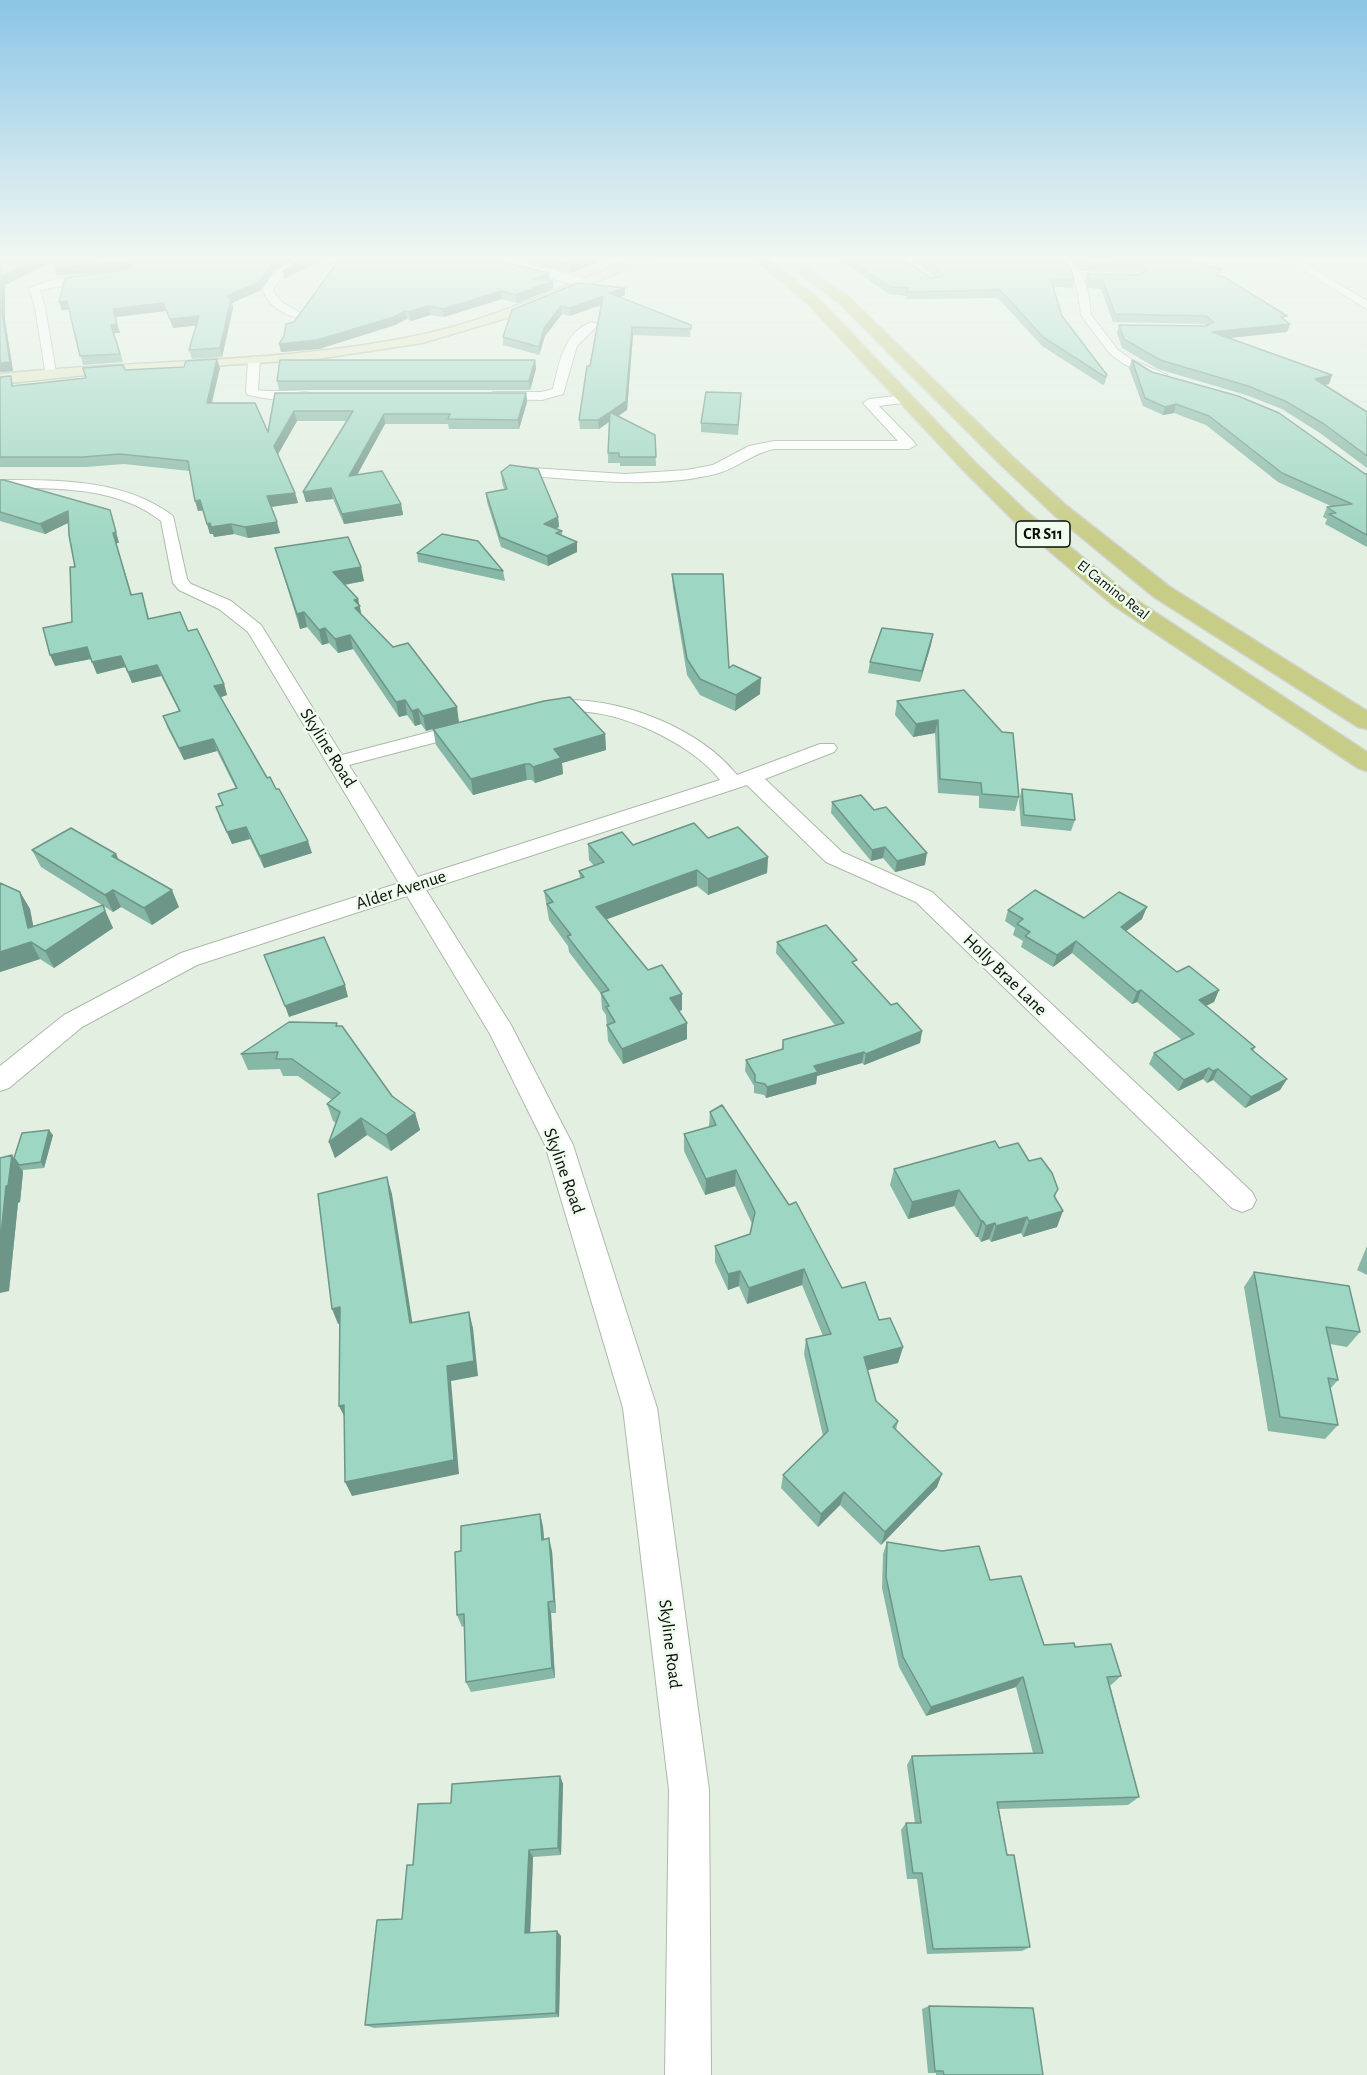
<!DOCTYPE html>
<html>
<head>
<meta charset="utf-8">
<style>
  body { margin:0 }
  canvas { display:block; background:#e2efe1 }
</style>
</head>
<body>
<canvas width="1367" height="2075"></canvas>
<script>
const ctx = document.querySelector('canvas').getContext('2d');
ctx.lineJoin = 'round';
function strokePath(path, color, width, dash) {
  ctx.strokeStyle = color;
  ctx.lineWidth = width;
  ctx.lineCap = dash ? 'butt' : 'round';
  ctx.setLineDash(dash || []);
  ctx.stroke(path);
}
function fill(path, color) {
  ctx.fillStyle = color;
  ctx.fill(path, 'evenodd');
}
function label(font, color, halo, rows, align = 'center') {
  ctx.font = font + ' "Alegreya Sans",sans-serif';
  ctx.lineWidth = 5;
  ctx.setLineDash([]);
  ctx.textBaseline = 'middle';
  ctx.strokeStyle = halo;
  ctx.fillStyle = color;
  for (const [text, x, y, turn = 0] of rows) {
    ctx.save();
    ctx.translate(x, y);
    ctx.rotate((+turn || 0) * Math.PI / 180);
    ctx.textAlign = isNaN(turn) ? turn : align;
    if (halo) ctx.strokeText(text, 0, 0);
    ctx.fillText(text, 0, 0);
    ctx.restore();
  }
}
const minor = new Path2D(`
  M304 257H317L281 278 273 290C278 302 290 307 301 313L302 315 297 318C282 314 268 305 263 290 270 272 288 265 304 257Z
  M1055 257H1066L1082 276 1088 291 1091 315 1118 350 1132 360 1167 375V381H1159L1124 364 1110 354 1081 315 1078 291 1072 277Z
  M1282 257H1294L1367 301V309Z
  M99 273 103 274V278L40 290 45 307 56 373 54 376H46L35 307 29 288 55 279Z
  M592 322 598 325 577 346 563 394 542 400 489 399 487 396 493 392H541L553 389C559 364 564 331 592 322Z
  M254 356 260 360 258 390C273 393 307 388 316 396 305 406 263 398 248 395L246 392 248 360Z
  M906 395 912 399 910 402 879 406 914 442 916 445 909 449H774C753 453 739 467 719 473 657 490 579 479 516 475L509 471 516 467 625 474 687 470 713 465 749 446 774 441H898L863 403 869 399Z
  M0 480C58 480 125 479 173 516L187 579 191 584 231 601 261 625 342 755 468 722 475 724 478 728 475 732 349 765 418 877 720 780C694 746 631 716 588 712 571 710 553 716 537 712L535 708 537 704C601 688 697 724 737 775L820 744H834L837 748 834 752 765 779 842 852 932 892 1252 1192 1256 1200 1252 1208 1242 1212 1232 1208 916 902 826 862 747 785 426 890 511 1025 573 1145 657 1408 709 1790 711 2075H665L669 1790 623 1408 545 1145 490 1034 407 896 197 965 82 1027 9 1088 0 1091V1066L64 1015 181 953 399 883 248 632 219 609 179 590 173 583 161 521C117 486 54 488 0 488Z`);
const tertiary = new Path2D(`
  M482 257H500L591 280 593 283 587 287 513 270Z`);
const secondary = new Path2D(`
  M637 257H655L513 316 422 343 317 359 105 373 0 384V374C139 359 289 364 424 334 498 318 567 284 637 257Z`);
const primary = new Path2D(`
  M752 257H766L819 299 975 462 1026 511 1129 595 1367 752V771L1358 768 1113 605 1012 519 963 470 809 305Z
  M807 269 849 297 1014 458 1067 506 1170 587 1367 711V729L1358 727 1154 597 1053 514 1002 466 839 303 802 276 801 273 802 270Z`);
strokePath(minor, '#adb9ab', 2);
strokePath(tertiary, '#adb9ab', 2);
strokePath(secondary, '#adb9ab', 3);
strokePath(primary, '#d3d3d3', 3);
fill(minor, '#fff');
fill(tertiary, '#fff');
fill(secondary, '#e3e6c3');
fill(primary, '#c7cc86');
fill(new Path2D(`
  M0 257 273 272 261 290 232 303 233 308 222 357 192 359 189 350 196 325 173 328 166 311 115 317 120 333H114L123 362 83 365 69 309 62 310 59 302 130 269 57 276 53 262 5 285V320L13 371 0 372Z
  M510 257H610L571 273Z
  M835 257H900L931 278H937L908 257H1061L1074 280 1073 288 1053 287 1062 316 1107 375 1105 383 1103 385 1042 346 998 298 906 299 907 296 889 294Z
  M1069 257H1183L1179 259 1220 276 1285 320 1290 324 1287 332 1228 338 1329 384 1323 385 1367 412V468L1320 433 1282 409 1246 395 1158 369 1122 348 1117 333 1119 325 1207 326 1204 324 1113 322 1101 289 1087 288 1086 281 1087 274 1140 275 1141 274 1139 272 1081 271Z
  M511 264 549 273 550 280 553 281V289L517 303 502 299 444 317 430 315 411 321 407 319 395 325 319 349 281 352 294 322Z
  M625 295 620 297 691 325 690 337 633 335 627 410 618 416 655 435 656 466H620V463H608L609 422 599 429H580L579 420 601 305 570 316 562 314 545 336 539 355 503 345V337L512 310Z
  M535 360 536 369 530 390H279L277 381Z
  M1132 360 1152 372 1367 474V547L1325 524 1327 519 1323 517 1327 507H1333L1278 482 1206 425 1174 413 1163 415 1143 406 1129 368Z
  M220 368 212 403 268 432 275 393H526L527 402 519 429H449L448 424H385L357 475 401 504 403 515 344 524 333 499 306 502 303 492 347 421H297L278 454 295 493 298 503 271 507 280 533 248 538 234 534 214 537 213 534H210L203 511H198L189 471 124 464 86 467H0V377L15 386 86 378 125 370Z
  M741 402 738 435 701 432V423Z
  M501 472 558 517 559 527 556 528 562 531V536L577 542V552L548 566 501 547 487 502 486 493 504 489 502 482Z
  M0 480 110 510 119 543H116L132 595 142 593 149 618 188 631 224 684 227 695 221 697 312 853 264 868 250 839 232 844 220 819 216 807 222 805 218 794 236 789 217 751 184 760 167 727 163 716 179 711 161 676 132 683 125 667 97 674 91 659 55 666 72 622 75 567 68 523 45 534 0 521Z
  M275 548 361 567 364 581 345 585 358 599 361 614 393 647 457 707 426 731 421 724 415 726 407 715 399 717 353 649 338 653 329 643 322 645 307 627 300 629Z
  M417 553 503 571 505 581 418 562Z
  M672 574 729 668 760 694 735 711 700 695 687 675 673 589Z
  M931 645 920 682 868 673 870 662Z
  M964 690 1019 797 1015 811 979 808V796L938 793 935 733 913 737 895 715 897 701Z
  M433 729 605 734 606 750 562 763 563 774 535 783 532 780H527L473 795 436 745Z
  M1022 789 1075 820 1071 831 1021 826 1019 801Z
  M832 802 874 810 925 865 895 872 883 858 871 861 831 813Z
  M708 838 768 857 767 873 708 895 697 886 606 919 682 1010 679 1011 687 1023V1039L623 1064 608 1041 606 1015 602 1009 601 994 569 952 568 946 549 920 544 891 580 878 579 871 594 866 589 860 588 844 633 845Z
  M32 850 119 861 179 907 152 925 121 907 113 912 41 867Z
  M0 883 20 892 30 909 33 926 103 905 113 928 54 968 40 959 0 972Z
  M1008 910 1084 918 1142 919 1126 931 1177 972 1219 990 1214 1002 1205 1006 1255 1047 1253 1051 1287 1079 1280 1090 1245 1108 1213 1080 1207 1083 1203 1079 1178 1091 1149 1064 1154 1053 1182 1040 1137 1002 1132 1004 1072 953 1053 967 1021 947 1023 941 1013 935 1015 928 1005 921Z
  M777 942 856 966 891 1005 922 1031 920 1043 864 1065 862 1063 817 1076 816 1084 766 1098 764 1095 754 1093V1086L745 1071 746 1060 782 1050 783 1040 835 1025 776 953Z
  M337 1026 392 1096 415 1113 420 1130 391 1151 367 1135 335 1158 329 1142 336 1123 333 1121 327 1104 332 1100 298 1076H283L280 1069 248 1070 241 1054Z
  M710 1112 842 1288 879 1320 903 1347 898 1363 867 1370 876 1401 898 1421 896 1430 937 1487 881 1545 840 1505 818 1527 781 1488 783 1475 823 1436 804 1354 806 1339 823 1336 802 1285 747 1304 739 1286 728 1290 715 1262V1246L750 1234 752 1224 735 1186 705 1195 684 1151V1134L709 1127Z
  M53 1135 44 1168 23 1170V1172L20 1202 18 1203 9 1291 14 1158Z
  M999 1148 1029 1161 1058 1189 1055 1197 1057 1227 1023 1237 1021 1233 991 1242 989 1239 981 1242 978 1237H976L954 1206 908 1219 890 1185 894 1169Z
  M1367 1246V1275L1357 1270Z
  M1254 1272 1360 1332 1347 1347 1330 1344 1338 1380 1330 1389 1338 1425 1325 1439 1268 1431 1244 1287Z
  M540 1514 543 1527 544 1539 552 1551 556 1613H551L555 1678 471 1692 466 1682 464 1626 462 1627 457 1615 461 1551Z
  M887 1542 990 1580 1044 1645 1075 1647 1121 1676 1111 1685H1110L1139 1797 1128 1805 999 1809 1007 1855 1030 1947 1022 1951 927 1954 917 1879H907L901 1830 906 1823H915L907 1765 912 1756 1033 1753 1016 1687 926 1716 899 1667 882 1588 883 1554Z
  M560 1776 563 1784 561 1855 533 1857 530 1933 561 1936 559 2017 374 2028 365 2025 402 1919 413 1865Z
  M929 2006 1043 2075H936V2073H928L922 2009Z`), '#87b8a7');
fill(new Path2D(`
  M43 257H52L53 261 5 285V320L13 371 0 372 2 277Z
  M284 257H299L273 272 261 290 232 303 233 308 222 357 220 348 227 296 272 264Z
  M312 257H330L284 279 283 271Z
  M590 257H610L571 273V265Z
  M130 261 133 269 57 276 55 268Z
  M549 273 550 281 533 279Z
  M553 281V289L517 303 516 295Z
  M625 288V295L610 301 609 293Z
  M501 291 502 299 444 317 443 309Z
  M603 296V304L570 316V308Z
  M67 301 69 309 62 310 59 302Z
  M163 303 166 311 115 317 113 309Z
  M428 306 430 315 411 321 409 312Z
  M561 306 562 314 545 336 539 355V347L544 328Z
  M405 311 407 319 395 325 319 349 281 352 279 344Z
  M199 316 201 325 173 328 170 319Z
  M117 324 120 333H114L123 362 111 325Z
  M1290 324 1287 332 1209 340 1212 332Z
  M632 327 633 335 627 410 611 421 610 412Z
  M217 359 220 368 209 412 207 403Z
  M535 360 536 369 530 390 529 381Z
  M1332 375 1329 384 1312 388 1315 379Z
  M526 393 527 402 519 429 518 420Z
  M1176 404 1174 413 1163 415 1165 407Z
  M294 411 297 421 277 456 274 446Z
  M610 412V421L599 429 598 420Z
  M384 414 385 424 351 486 349 476Z
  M331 488 333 499 306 502 303 492Z
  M295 493 298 503 270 507 267 496Z
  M200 500 203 510 198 511 195 501Z
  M401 504 403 515 344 524 342 514Z
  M110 510 119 543H116L135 606 113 533Z
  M68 511 72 521 45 534 40 524Z
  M558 517 559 527 545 533 544 524Z
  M277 522 280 533 248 538 245 527Z
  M210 523 213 534H210L207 524Z
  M231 524 234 534 214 537 211 527Z
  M577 542V552L548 566 547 556Z
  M361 567 364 581 336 586 333 572Z
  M358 599 363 621 359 622 354 600Z
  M304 612 307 627 300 629 297 614Z
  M325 628 329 643 322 645 319 630Z
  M933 634 931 645 920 682 922 671Z
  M350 635 353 649 338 653 335 639Z
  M87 647 91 659 55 666 50 655Z
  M121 656 125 667 97 674 92 662Z
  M157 665 161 676 132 683 128 672Z
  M761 678 760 694 735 711 736 695Z
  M224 684 227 695 218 698 214 686Z
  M405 700 407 715 399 717 396 702Z
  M457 707 459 722 426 731 423 716Z
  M418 709 421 724 415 726 412 711Z
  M938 720 935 733 913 737 916 724Z
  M605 734 606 750 562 763 563 774 535 783 533 767 554 749Z
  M213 739 217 751 184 760 179 748Z
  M525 764 527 780 473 795 471 779Z
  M246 827 250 839 232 844 227 832Z
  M308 841 312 853 264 868 260 856Z
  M885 847 883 858 871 861 872 850Z
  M927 853 925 865 895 872 897 861Z
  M116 854 124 870 112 856Z
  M768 857 767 873 708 895V879Z
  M697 870V886L597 923 596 907Z
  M113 890 121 907 113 912 105 895Z
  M172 890 179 907 152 925 144 908Z
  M20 892 30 909 37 945 28 928Z
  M1147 907 1142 919 1117 938 1121 927Z
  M105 911 113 928 54 968 45 951Z
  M1076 941 1072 953 1053 967 1057 955Z
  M31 942 40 959 0 972V952Z
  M345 985 348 997 289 1017 285 1006Z
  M1141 990 1137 1002 1132 1004 1137 992Z
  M1219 990 1214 1002 1194 1012 1199 1000Z
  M682 994V1010L670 1014V998Z
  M687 1023V1039L623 1064 622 1049Z
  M922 1031 920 1043 864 1065 866 1054Z
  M864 1052 862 1063 817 1076 816 1084 766 1098 767 1087 814 1066Z
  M1209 1068 1203 1079 1178 1091 1184 1080Z
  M1218 1069 1213 1080 1207 1083 1213 1071Z
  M1287 1079 1280 1090 1245 1108 1251 1097Z
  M415 1113 420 1130 391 1151 386 1135Z
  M361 1118 367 1135 335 1158 329 1142Z
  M49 1130 53 1135 44 1168 41 1162Z
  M12 1155 23 1172 20 1202 18 1203 9 1291 0 1293V1245L6 1186Z
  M736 1170 735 1186 705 1195 706 1179Z
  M387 1177 392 1194 415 1339 410 1323Z
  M959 1190 954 1206 908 1219 912 1202Z
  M1063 1211 1057 1227 1023 1237 1029 1221Z
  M1027 1217 1021 1233 991 1242 996 1226Z
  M981 1221H983L978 1237H976Z
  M995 1223 989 1239 981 1242 986 1226Z
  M804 1269 802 1285 747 1304 749 1288Z
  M740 1271 739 1286 728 1290V1274Z
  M340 1307 346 1322 338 1324 332 1309Z
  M469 1312 473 1328 478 1376 451 1381 459 1474 352 1496 345 1482 447 1366Z
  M903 1347 898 1363 860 1372 864 1357Z
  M344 1405 346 1420 339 1406Z
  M942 1474 937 1487 881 1545 885 1532Z
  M844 1492 840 1505 818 1527 821 1514Z
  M540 1514 543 1527 545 1552 542 1540Z
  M549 1538 552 1551 556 1613 554 1601Z
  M548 1602 551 1613 555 1678 552 1668Z
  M1023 1677 1016 1687 926 1716 931 1707Z
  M560 1776 563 1784 561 1855 558 1848Z
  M529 1850 533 1857 530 1938 525 1933Z
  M557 1931 561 1936 559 2017 556 2013Z`), '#6e9688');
const building = new Path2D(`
  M0 257H43L2 277V312L10 362 0 363Z
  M52 257H284L272 264 259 282 227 296 231 299 220 348 189 350 199 316 170 319 163 303 113 309 117 324 111 325 120 354 80 356 67 301 59 302 65 278 130 269 132 267 130 261 55 268Z
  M305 257H312L283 271Z
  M341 257H495L511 264 549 273 533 279 553 281 516 295 501 291 443 309 428 306 409 312 405 311 394 317 317 340 279 344 284 336 286 324 294 322Z
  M541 257H590L571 265Z
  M846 257H900L931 278 942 277 943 274 919 257H1061L1071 270 1074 280H1051L1062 316 1107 375 1105 377 1043 337 1000 290 907 292 908 288 890 287Z
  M1077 257H1173L1222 269 1216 275 1224 277 1287 316 1281 317 1290 324 1212 332 1332 375 1315 379 1367 412V456L1324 424 1285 401 1248 386 1160 360 1124 339 1119 325 1206 326 1214 322 1206 316 1115 314 1103 281H1089L1087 274 1140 275 1147 270 1141 265 1083 263Z
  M578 283 625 288 609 293 691 325V329L632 327 626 401 610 412 655 435 656 457H619V453H608L610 412 598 420H579L587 366H590L603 296 570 308 561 306 544 328 539 347 503 337 512 310Z
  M217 359 207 403H255L268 432 275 393H526L518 420 448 419 450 414H384L349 476 382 471 401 504 342 514 331 488 303 492 353 411H294L274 446 295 493 267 496 277 522 245 527 231 524 211 527 210 523 207 524 200 500 195 501 188 461 120 454 83 457H0V377L11 376 12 386 86 378 83 368 123 365 125 370 184 367 186 361Z
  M280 360H535L529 381H277Z
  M1132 360 1152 372 1238 396 1279 413 1365 474H1367V535L1329 514 1336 513 1327 507 1352 504 1282 473 1209 416 1176 404 1165 407 1145 398Z
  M706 392 741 393 738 425 701 423Z
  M510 465 538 469 558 517 544 524 562 531 556 533 577 542 547 556 500 537 486 493 507 489 501 472Z
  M0 480H4L110 510 116 532 113 533 131 595 142 593 148 619 180 612 188 631 197 629 224 684 214 686 267 778 270 777 276 789H279L308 841 260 856 246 827 227 832 216 807 223 805 218 794 237 788 213 739 179 748 163 716 180 711 157 665 128 672 121 656 92 662 87 647 50 655 43 628 72 622 70 567H75L69 535 68 511 40 524 0 512Z
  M442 534 478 541 503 571 417 553Z
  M348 537 361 567 333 572 358 599 354 600 360 606 355 608 393 647 408 643 457 707 423 716 418 709 412 711 405 700 396 702 350 635 335 639 325 628 319 630 304 612 297 614 275 548Z
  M672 574H723L729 668 733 665 761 678 736 695 700 679 687 659Z
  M882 628 933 634 922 671 870 662Z
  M964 690 1002 732 1013 733 1019 797 982 794 981 783 940 779 938 720 916 724 897 701Z
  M570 697 605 734 554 749 561 758 533 767 530 764H525L471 779 433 729 544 701Z
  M1022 789 1072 794 1075 820 1024 815Z
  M861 795 874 810 886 807 927 853 897 861 885 847 872 850 832 802Z
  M694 823 708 838 738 827 768 857 708 879 697 870 596 907 648 970 662 965 682 994 670 998 687 1023 622 1049 607 1025 615 1022 606 1007 609 1006 601 993 609 990 567 936 571 935 547 904 553 902 544 891 584 877 579 871 604 862 588 844 622 832 633 845Z
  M71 828 116 854 112 856 172 890 144 908 113 890 105 895 32 850Z
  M0 883 20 892 28 928 103 905 105 911 45 951 31 942 0 952Z
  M1035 890 1084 918 1119 892 1147 907 1121 927 1177 972 1189 966 1219 990 1199 1000 1255 1047 1251 1049 1287 1079 1251 1097 1218 1069 1213 1071 1209 1068 1184 1080 1154 1053 1194 1034 1141 990 1137 992 1076 941 1057 955 1025 936 1030 932 1017 924 1023 919 1008 910Z
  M826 925 857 960 852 962 891 1005 897 1003 922 1031 866 1054 864 1052 814 1066 818 1072 767 1087 765 1084 755 1082V1075L746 1060 783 1049V1040L844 1023 777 942Z
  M324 937 345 985 285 1006 264 955Z
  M289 1022 337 1023 336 1026H342L392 1096 415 1113 386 1135 361 1118 329 1142 340 1112 327 1104 340 1093 292 1059H276L278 1052 241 1054Z
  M722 1105 789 1205 796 1202 842 1288 865 1282 879 1320 890 1318 903 1347 864 1357 876 1401 898 1421 893 1427 942 1474 885 1532 844 1492 821 1514 783 1475 828 1431 806 1339 831 1334 804 1269 749 1288 740 1271 728 1274 715 1246 750 1234 755 1212 736 1170 706 1179 684 1134 716 1125 710 1112Z
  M49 1130 41 1162 19 1165 14 1158 22 1133Z
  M995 1141 999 1148 1018 1143 1029 1161 1041 1158 1052 1173 1058 1189 1054 1196 1063 1211 1029 1221 1027 1217 996 1226 995 1223 986 1226 983 1221H981L959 1190 912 1202 894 1169Z
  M12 1155 8 1186H6L0 1245V1158Z
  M387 1177 410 1323 469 1312 474 1361 447 1366 454 1460 345 1482 344 1405 339 1406 340 1307 332 1309 318 1194Z
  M1254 1272 1349 1286 1360 1332 1326 1327 1338 1380 1328 1378 1338 1425 1280 1417Z
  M540 1514 542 1540 549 1538 554 1601 548 1602 552 1668 466 1682 464 1614 457 1615 455 1552 461 1551V1526Z
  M887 1542 942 1551 979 1546 990 1580 1021 1576 1044 1645 1074 1643 1075 1647 1111 1644 1121 1676 1107 1677 1139 1797 997 1802 1007 1855H1014L1030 1947 933 1949 922 1873H913L906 1823H921L912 1756 1043 1753 1023 1677 931 1707 903 1657 886 1577Z
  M560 1776 558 1848 529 1850 525 1933 557 1931 556 2013 365 2025 377 1920 402 1919 407 1865H413L418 1804 451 1803 452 1784Z
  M929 2006 1033 2008 1043 2075H944L943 2071H935Z`);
fill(building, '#9dd6c2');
strokePath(building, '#6e9688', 1.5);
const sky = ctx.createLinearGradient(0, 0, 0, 548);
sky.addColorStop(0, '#8bc5e6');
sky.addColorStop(0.47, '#f2f8f2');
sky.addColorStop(1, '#f2f8f200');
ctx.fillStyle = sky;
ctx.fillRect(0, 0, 1367, 548);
label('15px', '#090d08', '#effcee', [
  ["El Camino Real",1113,590,38]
]);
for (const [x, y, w] of [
  [1043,534,54]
]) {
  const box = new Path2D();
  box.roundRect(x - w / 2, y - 13, w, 26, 4.5);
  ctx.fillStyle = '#effcee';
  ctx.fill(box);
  strokePath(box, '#090d08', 1.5);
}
label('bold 16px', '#090d08', null, [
  ["CR S11",1043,534]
]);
label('18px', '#090d08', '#effcee', [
  ["Skyline Road",328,748,58],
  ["Alder Avenue",401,890,-18],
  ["Holly Brae Lane",1005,975,44],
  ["Skyline Road",564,1171,70],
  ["Skyline Road",670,1644,83]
]);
</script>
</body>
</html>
